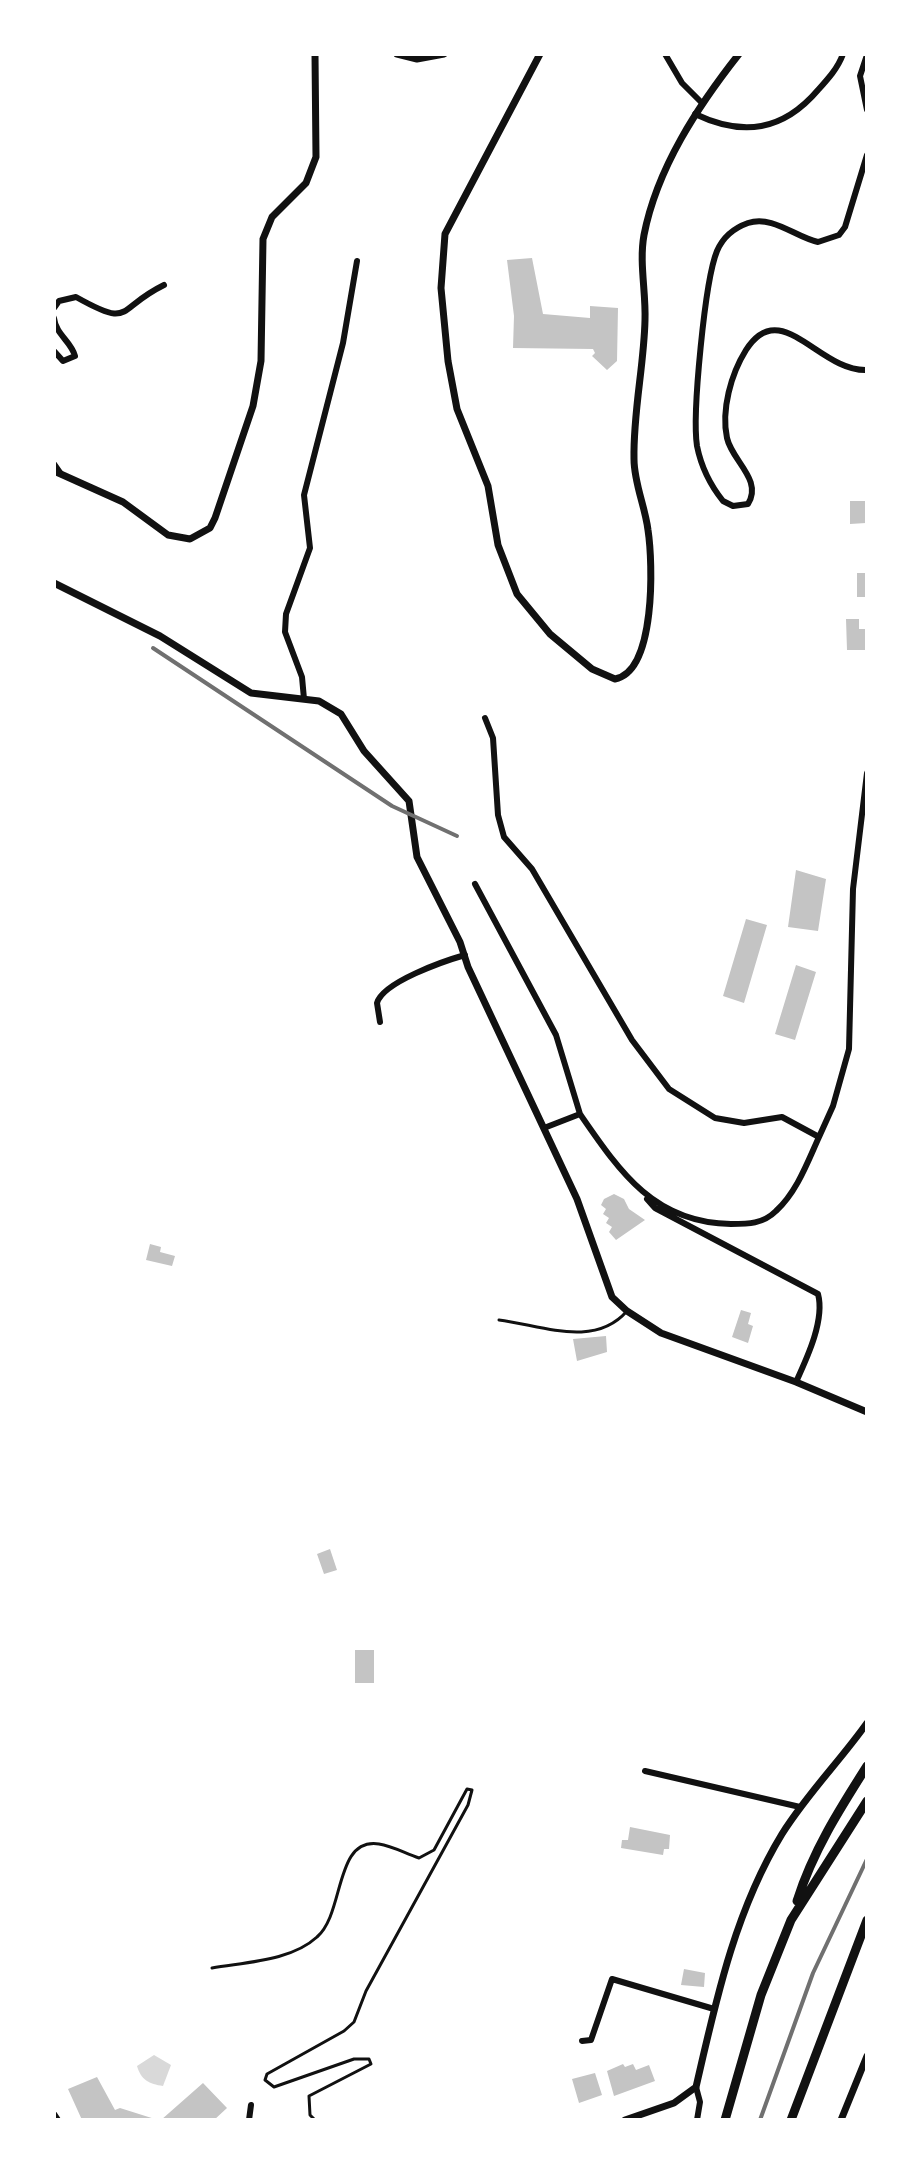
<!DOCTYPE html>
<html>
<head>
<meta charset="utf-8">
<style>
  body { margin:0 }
  #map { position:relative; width:921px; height:2174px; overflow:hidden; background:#fff; font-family:Roboto,sans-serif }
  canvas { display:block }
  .frame { position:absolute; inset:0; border:56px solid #fff; pointer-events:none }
</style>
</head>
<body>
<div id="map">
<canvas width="921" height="2174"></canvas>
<div class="frame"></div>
</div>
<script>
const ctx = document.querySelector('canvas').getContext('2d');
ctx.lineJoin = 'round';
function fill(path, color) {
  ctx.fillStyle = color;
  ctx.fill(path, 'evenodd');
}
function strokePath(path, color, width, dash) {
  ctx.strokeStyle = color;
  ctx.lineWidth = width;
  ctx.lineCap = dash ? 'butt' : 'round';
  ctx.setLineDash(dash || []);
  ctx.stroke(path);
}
fill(new Path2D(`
  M154 2055 171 2065 163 2086C149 2084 141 2080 137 2066Z`), '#d9d9d9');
fill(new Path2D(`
  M532 258 543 314 590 318V306L618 308 617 361 607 370 592 356 595 353 593 349 513 348 514 316 507 260Z
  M850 501H867L866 523 850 524Z
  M857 573H867V597H857Z
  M846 619H859V629H867V650H847Z
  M796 870 826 879 818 931 788 927Z
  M746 919 767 925 744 1003 723 996Z
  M796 965 816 972 795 1040 775 1034Z
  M614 1194 624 1199 629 1209 645 1220 616 1240 609 1232 612 1227 606 1223 609 1218 603 1214 606 1209 601 1205 604 1199Z
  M150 1244 161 1247 160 1252 175 1256 172 1266 146 1260Z
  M741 1310 751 1313 748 1324 753 1326 748 1343 732 1337Z
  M606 1336 607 1352 577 1361 573 1339Z
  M330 1549 337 1570 324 1574 317 1554Z
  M355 1650H374V1683H355Z
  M630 1827 670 1835 669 1849H664L663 1855 621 1848 622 1840H628Z
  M684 1969 705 1973 704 1987 681 1985Z
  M623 2064 625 2067 633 2064 636 2070 649 2065 655 2081 614 2096 607 2071Z
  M595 2073 602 2095 579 2103 572 2079Z
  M97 2077 115 2110 120 2108 158 2120H82L68 2089Z
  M203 2083 227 2108 214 2120H161Z`), '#c4c4c4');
strokePath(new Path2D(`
  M499 1320C541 1325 594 1349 627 1311
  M212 1968C246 1962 291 1961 317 1937 345 1913 334 1837 379 1844 393 1846 406 1854 419 1858L434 1850 467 1789 472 1790 468 1805 366 1991 354 2022 344 2031 267 2074 265 2080 274 2087 354 2059H369L371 2064 309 2096 310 2115 315 2120`), '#111', 3);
strokePath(new Path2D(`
  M665 54 682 83 702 103
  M867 55 860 76 867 110
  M695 114C743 137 783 131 818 90 828 79 838 68 843 54
  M867 155 845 227 839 235 818 242C795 237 773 215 748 223 734 228 723 237 717 251 705 280 692 414 697 446 701 466 711 486 723 501L733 506 748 504C763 480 732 461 727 438 721 410 731 374 746 350 781 295 819 372 867 370
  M54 308 59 301 76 297C133 329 115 309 164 285
  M54 318C56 335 71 341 75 356L63 361 54 351
  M54 464 61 474
  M304 699 302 677 285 632 286 614 310 548 304 495 343 343 357 261
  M485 718 493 738 498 815 504 837 532 869 632 1040 669 1089 715 1118 744 1123 782 1117 819 1137C808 1161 797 1192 776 1211 763 1224 748 1224 731 1224 654 1223 620 1172 580 1114L544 1128
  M475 884 556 1035 580 1114
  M380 1022 377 1003C383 982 444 961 465 955
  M819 1137 833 1106 849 1049 853 889 867 773
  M647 1199 655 1208 818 1294C825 1320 807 1358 796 1382
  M645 1771 800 1807
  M582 2041 591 2040 612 1979 714 2009
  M696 2087 700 2102 697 2120
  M54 2114 58 2120
  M249 2120 251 2105`), '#111', 6);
strokePath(new Path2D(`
  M397 54 417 59 444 54
  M540 54 445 234 441 288 448 361 457 409 488 486 498 545 517 594 550 634 592 669 615 679C656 671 653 563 648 530 645 506 634 483 634 459 633 412 644 366 645 320 646 292 639 262 644 235 657 168 698 106 739 54
  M54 471 123 502 168 535 190 539 210 528 215 518 253 406 261 361 263 239 272 217 306 183 316 157 315 54
  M54 583 160 636 251 693 319 701 341 714 364 751 409 801 417 857 460 942 468 967 577 1199 612 1297 627 1311 661 1333 796 1382 867 1412
  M625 2120 674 2103 696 2087C716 2000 735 1911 782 1834 807 1794 840 1761 867 1723
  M841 2120 867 2056`), '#111', 7);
strokePath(new Path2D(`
  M797 1901C813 1851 839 1810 867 1766
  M725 2120 761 1995 791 1920 867 1801
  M791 2120 867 1920`), '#111', 9);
strokePath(new Path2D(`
  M153 648 392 806 457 836
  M760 2120 813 1973 867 1859`), '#707070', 4);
</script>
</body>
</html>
